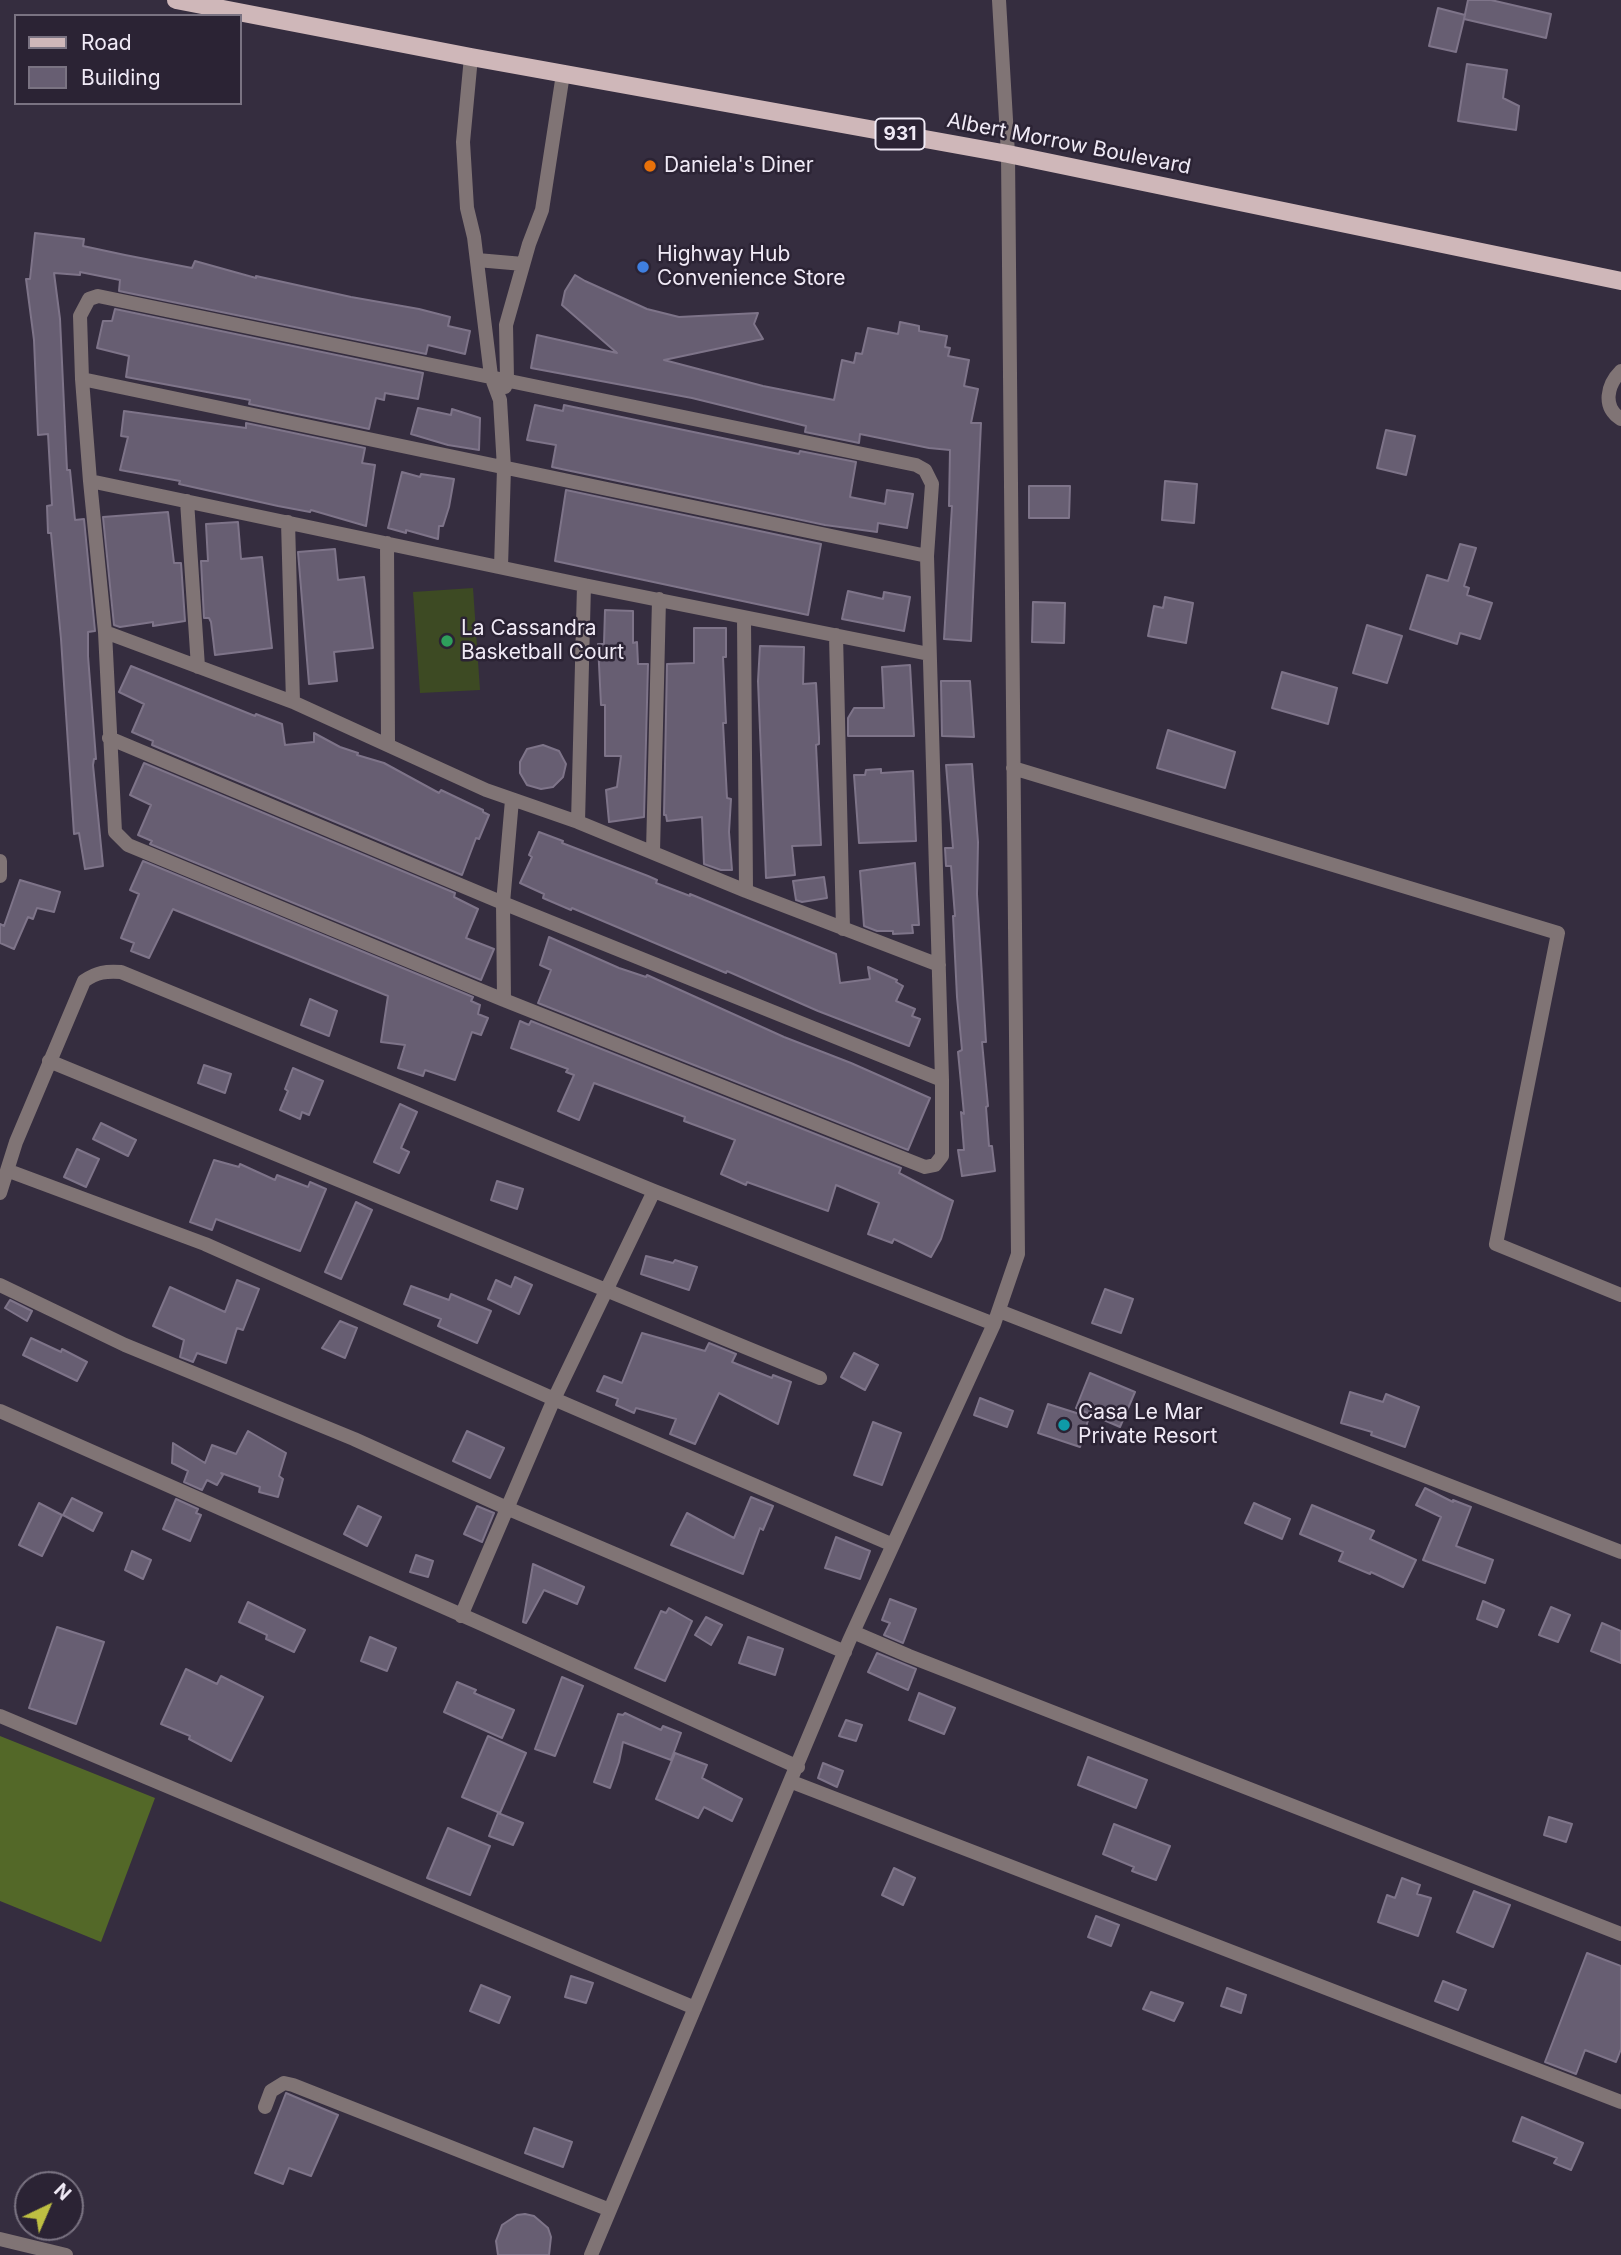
<!DOCTYPE html>
<html>
<head>
<meta charset="utf-8">
<style>
  body { margin:0 }
  #map { position:relative; width:1621px; height:2255px; overflow:hidden; background:#352d3f; font-family:Inter,sans-serif }
  canvas { display:block }
  .legend { position:absolute; left:14px; top:14px; width:228px; height:91px; box-sizing:border-box; background:#2b2334; border:2px solid #7a7382; margin:0; padding:9px 12px; list-style:none; font-size:21px; color:#f0eaf6 }
  .legend li { display:flex; align-items:center; gap:14px; height:35px }
  .legend b { width:35px; border:2px solid #7a7382 }
  .north { position:absolute; left:14px; top:2171px; width:70px; height:70px; box-sizing:border-box; background:#2b2334; border:2px solid #7a7382; border-radius:50%; rotate:44deg; font-size:19px; font-weight:700; line-height:28px; text-align:center; color:#f0eaf6 }
  .north::after { content:''; display:block; margin:auto; width:24px; height:32px; background:#bebf42; clip-path:polygon(50% 0,100% 100%,50% 72%,0 100%) }
</style>
</head>
<body>
<div id="map">
<canvas width="1621" height="2255"></canvas>
<ul class="legend">
<li><b style="height:9px;background:#cfb7b9"></b>Road</li>
<li><b style="height:19px;background:#675e72"></b>Building</li>
</ul>
<div class="north">N</div>
</div>
<script>
const ctx = document.querySelector('canvas').getContext('2d');
ctx.lineJoin = 'round';
function fill(path, color) {
  ctx.fillStyle = color;
  ctx.fill(path, 'evenodd');
}
function strokePath(path, color, width, dash) {
  ctx.strokeStyle = color;
  ctx.lineWidth = width;
  ctx.lineCap = dash ? 'butt' : 'round';
  ctx.setLineDash(dash || []);
  ctx.stroke(path);
}
function label(font, color, halo, rows, align = 'center') {
  ctx.font = font + ' Inter,sans-serif';
  ctx.lineWidth = 5;
  ctx.setLineDash([]);
  ctx.textBaseline = 'middle';
  ctx.strokeStyle = halo;
  ctx.fillStyle = color;
  for (const [text, x, y, turn = 0] of rows) {
    ctx.save();
    ctx.translate(x, y);
    ctx.rotate((+turn || 0) * Math.PI / 180);
    ctx.textAlign = isNaN(turn) ? turn : align;
    if (halo) ctx.strokeText(text, 0, 0);
    ctx.fillText(text, 0, 0);
    ctx.restore();
  }
}
fill(new Path2D(`
  M473 588 480 690 420 693 413 592Z`), '#3d4a23');
fill(new Path2D(`
  M0 1736 155 1798 101 1942 0 1901Z`), '#536828');
const building = new Path2D(`
  M1468 0H1491L1551 14 1546 38 1464 19Z
  M1438 8 1465 15 1456 52 1429 46Z
  M1467 64 1507 70 1503 98 1519 106 1516 130 1458 121Z
  M35 233 84 239 83 246 125 255 192 268 195 261 256 278V276L351 297 419 309 450 317 448 326 470 331 465 354 428 345 426 354 119 291 120 280 80 272V275L54 273 60 319 67 470H70L75 520 84 519 95 631 88 632V656L96 759H94L93 765 103 866 85 869 79 833 74 834 61 639 51 533H48L47 506 52 505 48 434 38 435 34 340 26 279H30Z
  M575 275 585 281 647 309 679 317 758 313 754 324 763 339 664 360 763 386 834 400 842 360 854 363 856 353 862 354 868 328 898 334 900 322 919 326V331L947 336 945 347 950 348 948 356 969 360 964 386 978 389 971 423H981L971 641 944 639 952 506H949L950 450 929 448 860 434 859 443 805 432 806 426 692 398 531 368 537 335 617 353 562 305 565 291Z
  M115 309 423 373 418 399 385 393 384 400 376 398 369 429 249 404 250 400 126 377 129 356 97 348 103 321H112Z
  M535 405 563 411 564 405 799 454 800 451 856 462 850 497 885 504 887 490 913 494 907 528 878 523 877 532 825 525 552 467 556 445 527 440Z
  M418 408 451 415 452 409 480 418 479 450 448 445 411 434Z
  M124 411 246 428V423L365 448 362 463 375 465 366 526 311 510 310 512 278 506 179 484 180 481 120 470 128 437 121 436Z
  M1386 430 1415 436 1406 475 1377 468Z
  M402 472 420 477 421 474 454 479 449 507 443 526H439L438 539 406 530V533L388 528Z
  M1165 481 1197 484 1194 523 1162 520Z
  M1029 486H1070L1069 518H1029Z
  M566 490 821 544 808 615 555 561Z
  M168 512 174 563H181L185 621 153 626V622L120 627 114 625 103 517Z
  M238 522 241 559 262 557 272 648 215 655 211 622 209 618H204L201 561H208L206 524Z
  M1460 544 1476 548 1464 586 1469 588 1467 595 1492 603 1480 639 1460 633 1457 644 1410 629 1427 575 1448 581Z
  M335 549 338 580 364 577 373 648 334 652 337 681 309 684 298 552Z
  M848 591 883 599 884 592 910 597 904 631 842 619Z
  M1165 597 1193 603 1186 643 1148 636 1154 606 1163 608Z
  M1033 602 1065 603 1064 643 1032 642Z
  M605 610 633 611V643L637 642 638 664H648L644 817 609 822 606 790 617 787 621 756H605V705H601L598 644H604Z
  M1367 625 1402 636 1387 683 1353 673Z
  M694 628H726V657H723L726 723H723L727 798 731 799 729 832 732 870H721L704 864 702 817 667 821 666 815H664L667 664 694 663Z
  M760 646 804 647 803 684 816 683 819 737V744L816 745 821 845 792 846 795 875 766 878 758 681Z
  M910 665 914 736H848V718L854 708H884L882 667Z
  M131 666 255 716 256 714 282 724 285 745 314 742V733L340 747 358 753 357 755 384 763 439 793 441 790 483 810V812L489 815 479 839 476 838 462 875 152 745 153 741 132 732 144 704 119 692Z
  M1282 672 1337 688 1328 724 1272 708Z
  M941 681H970L974 737 942 736Z
  M1168 730 1235 752 1225 788 1157 768Z
  M543 745 559 751 566 764 563 777 553 787 541 789 527 785 520 773V762L527 749Z
  M144 763 455 893 454 897 478 909 466 938 494 949 481 980 150 844 152 841 138 835 151 805 130 795Z
  M972 764 978 842 977 894 986 1042H982L988 1106 986 1107 989 1146H992L995 1171 962 1176 958 1150H964L961 1112 964 1114 958 1052 962 1050 957 997 953 916H955L951 866H946L945 848H953L946 765Z
  M881 769V773L913 771 916 841 859 843 854 775H865L866 770Z
  M539 832 563 841 562 843 648 876 657 880 656 883 690 896V894L836 954 840 983 870 979 868 967 897 980 896 982 903 986 896 1001 915 1009 912 1016 920 1019 909 1046 818 1011 727 971 726 973 572 908 571 910 543 898 544 894 520 883 532 857 529 855Z
  M143 861 473 997 471 1001 480 1005 478 1014 488 1018 481 1035 472 1032 455 1080 425 1070 423 1076 398 1068 405 1045 381 1042 388 996 175 910 173 909 149 958 131 951 134 943 121 938 139 894 130 890Z
  M915 863 919 925H912L913 933 893 934V931H877L864 926 860 871Z
  M824 877 827 898 802 902 796 900 793 881Z
  M20 880 60 892 54 912 37 908 33 919 28 917 14 949 0 943V924L4 926Z
  M549 937 619 968 646 977 647 975 784 1037 851 1063 930 1098 908 1150 538 1003 551 970 540 965Z
  M310 999 337 1011 329 1036 301 1025Z
  M520 1021 529 1025 531 1021 901 1168 899 1173 953 1201 941 1239 931 1257 894 1239 892 1243 868 1234 879 1203 836 1185 828 1211 747 1182 746 1185 721 1174 735 1140 684 1121 685 1117 594 1083 579 1120 558 1111 574 1075 566 1072 568 1069 511 1048Z
  M204 1065 231 1074 225 1093 198 1083Z
  M293 1068 323 1081 309 1115 302 1112 300 1119 280 1110 288 1091 285 1089Z
  M400 1104 417 1112 401 1148 409 1152 399 1173 374 1162Z
  M101 1123 136 1140 128 1156 93 1139Z
  M77 1149 99 1159 86 1187 64 1177Z
  M214 1160 239 1167 240 1164 275 1180 277 1175 308 1187 310 1182 326 1189 300 1251 216 1219 212 1230 190 1222Z
  M497 1181 523 1189 517 1209 491 1200Z
  M356 1202 372 1210 341 1279 325 1272Z
  M646 1256 673 1263 675 1260 697 1267 689 1290 641 1274Z
  M515 1277 532 1285 519 1314 488 1299 496 1280 511 1287Z
  M237 1280 259 1289 243 1330 237 1328 226 1363 197 1353 193 1362 180 1357 184 1340 153 1326 170 1287 225 1312Z
  M411 1286 449 1300 451 1294 491 1311 477 1343 438 1326 441 1319 404 1304Z
  M1105 1289 1133 1299 1121 1333 1092 1323Z
  M10 1300 32 1311 27 1321 5 1308Z
  M340 1321 357 1328 345 1358 322 1348Z
  M642 1333 705 1351 709 1343 736 1354 732 1362 772 1378 773 1375 791 1382 778 1424 719 1393 695 1444 670 1434 676 1419 636 1408 634 1413 616 1405 618 1399 597 1391 604 1376 622 1383Z
  M31 1338 61 1352 62 1349 87 1362 77 1381 23 1355Z
  M854 1353 878 1365 865 1390 841 1377Z
  M1090 1373 1135 1392 1120 1427 1076 1408Z
  M1350 1392 1383 1402 1386 1394 1419 1407 1405 1447 1371 1435 1372 1432 1341 1423Z
  M980 1398 1013 1411 1007 1427 974 1415Z
  M1048 1404 1089 1417 1080 1447 1038 1433Z
  M873 1422 901 1433 882 1485 854 1475Z
  M248 1431 286 1453 279 1476 283 1479 278 1497 259 1492 260 1487 221 1473 223 1475 217 1485 207 1480 202 1490 184 1482 188 1471 172 1463 173 1443 205 1463 212 1445 236 1454Z
  M467 1431 504 1448 490 1478 453 1461Z
  M1425 1488 1453 1502V1500L1471 1507 1456 1546 1493 1560 1485 1583 1423 1560 1441 1517 1416 1505Z
  M751 1497 773 1506 763 1530 760 1528 743 1574 671 1545 687 1513 734 1538Z
  M72 1498 102 1513 93 1531 63 1515Z
  M176 1499 198 1509 196 1513 201 1515 190 1541 163 1529Z
  M39 1503 62 1515 42 1556 19 1545Z
  M1254 1503 1290 1519 1282 1539 1245 1523Z
  M1312 1505 1374 1531 1370 1539 1416 1560 1403 1587 1371 1572 1370 1574 1339 1561 1343 1552 1300 1534Z
  M358 1506 381 1517 367 1546 344 1534Z
  M477 1506 494 1513 482 1542 464 1534Z
  M836 1537 870 1551 860 1579 825 1568Z
  M132 1551 151 1560 143 1579 125 1570Z
  M416 1555 433 1561 428 1577 410 1572Z
  M533 1564 584 1587 577 1604 544 1590 526 1623 523 1622Z
  M890 1599 916 1609 903 1643 884 1635 890 1623 882 1620Z
  M1483 1601 1504 1610 1497 1627 1477 1619Z
  M248 1602 305 1630 294 1652 266 1639 267 1635 239 1622Z
  M1551 1607 1570 1615 1558 1642 1539 1635Z
  M669 1608 692 1621 665 1681 635 1668 661 1611 666 1613Z
  M706 1617 722 1625 711 1645 695 1635Z
  M1602 1623 1621 1631V1663L1591 1651Z
  M57 1627 104 1642 76 1724 29 1708Z
  M370 1637 396 1648 387 1671 361 1661Z
  M748 1637 783 1649 775 1675 739 1663Z
  M877 1653 916 1669 908 1690 868 1672Z
  M186 1669 217 1684 221 1676 263 1697 231 1761 189 1739 190 1736 161 1724Z
  M562 1677 583 1686 555 1756 535 1749Z
  M457 1682 476 1690 474 1693 514 1710 502 1738 444 1712Z
  M919 1693 955 1708 944 1734 909 1720Z
  M625 1713 661 1730 663 1726 681 1733 671 1760 623 1742 619 1762 610 1788 594 1782 618 1714 623 1715Z
  M846 1720 862 1725 856 1741 839 1736Z
  M488 1736 526 1753 500 1813 462 1797Z
  M675 1753 707 1765 702 1778 742 1799 732 1821 704 1807 698 1818 656 1799Z
  M1088 1757 1147 1780 1136 1808 1078 1785Z
  M823 1763 843 1771 837 1787 818 1778Z
  M498 1813 523 1823 513 1845 489 1836Z
  M1549 1817 1572 1824 1566 1842 1544 1835Z
  M1114 1824 1170 1846 1156 1880 1132 1871 1134 1867 1103 1854Z
  M448 1828 490 1846 470 1895 427 1878Z
  M894 1868 915 1878 903 1905 882 1895Z
  M1402 1878 1420 1885 1417 1894 1431 1898 1418 1936 1378 1922 1387 1895 1395 1898Z
  M1474 1891 1510 1905 1493 1947 1457 1932Z
  M1096 1916 1119 1925 1111 1946 1088 1937Z
  M1587 1953 1621 1966V2049L1616 2062 1585 2050 1576 2074 1545 2062Z
  M571 1976 593 1983 586 2003 565 1997Z
  M1443 1981 1466 1990 1458 2010 1435 2001Z
  M481 1985 510 1997 499 2023 470 2011Z
  M1227 1988 1246 1995 1241 2013 1221 2006Z
  M1151 1992 1183 2003 1174 2021 1143 2009Z
  M286 2093 338 2115 311 2176 289 2168 283 2184 255 2173Z
  M1522 2117 1583 2143 1571 2170 1554 2163 1557 2158 1513 2141Z
  M534 2128 572 2142 563 2167 525 2153Z
  M525 2214 534 2216 548 2228 551 2237 549 2255H498L496 2241 502 2225 517 2215Z`);
fill(building, '#675e72');
strokePath(building, '#7e7489', 2);
strokePath(new Path2D(`
  M471 57 463 142 467 208 474 237 491 376 500 400 504 468 501 567
  M477 260 523 264
  M98 296 916 465 925 470 932 484 927 556 942 1080V1156L935 1165 925 1167 504 1000 128 845 115 832 105 632 90 481 82 379 80 316 89 299Z
  M1621 371C1607 385 1602 407 1621 419
  M82 379 927 556
  M505 387 507 379 506 325 529 244 542 210 563 74
  M90 481 584 585 929 654
  M187 501 198 667
  M288 522 293 702
  M387 543 388 744
  M744 618 746 891
  M105 632 293 702 486 790 578 822 746 891 939 965
  M836 635 843 929
  M109 738 503 903 942 1080
  M1013 768 1558 933 1496 1244 1621 1295
  M578 822 584 585
  M653 852 659 599
  M0 861V876
  M504 1000 503 903 512 800
  M49 1061 820 1378
  M9 1171 205 1244 554 1399 893 1545
  M0 1193 16 1142 84 981C97 972 106 971 121 972L654 1191 994 1324
  M0 1285 125 1345 354 1439 509 1509 845 1652
  M999 1311 1621 1552
  M0 1411 482 1624 798 1767
  M461 1616 554 1399 654 1191
  M853 1632 909 1656 1621 1934
  M0 1716 695 2008
  M792 1782 1621 2102
  M265 2107 271 2091 284 2083 293 2085 610 2210
  M0 2239 66 2255
  M591 2255 849 1641 994 1324 1018 1254 1008 154 999 0`), '#807475', 14);
strokePath(new Path2D(`
  M176 0 471 57 1008 154 1621 281`), '#cfb7b9', 18);
for (const [x, y, r, color] of [
  [650,166,7,"#e8710a"],
  [643,267,7,"#3f7fe0"],
  [447,641,7,"#2e9e5b"],
  [1064,1425,7,"#0f9aa8"]
]) {
  const dot = new Path2D();
  dot.arc(x, y, r, 0, 2 * Math.PI);
  ctx.fillStyle = color;
  ctx.fill(dot);
  strokePath(dot, '#2b2334', 2.5);
}
for (const [x, y, w] of [
  [900,134,49]
]) {
  const box = new Path2D();
  box.roundRect(x - w / 2, y - 15.5, w, 31, 5);
  ctx.fillStyle = '#2b2334';
  ctx.fill(box);
  strokePath(box, '#f0eaf6', 2);
}
label('bold 19px', '#f0eaf6', null, [
  ["931",900,134]
]);
label('21px', '#f0eaf6', '#2b2334', [
  ["Albert Morrow Boulevard",1069,144,11]
]);
label('21px', '#f0eaf6', '#2b2334', [
  ["Daniela's Diner",664,166],
  ["Highway Hub",657,255],
  ["Convenience Store",657,279],
  ["La Cassandra",461,629],
  ["Basketball Court",461,653],
  ["Casa Le Mar",1078,1413],
  ["Private Resort",1078,1437]
], 'left');
</script>
</body>
</html>
